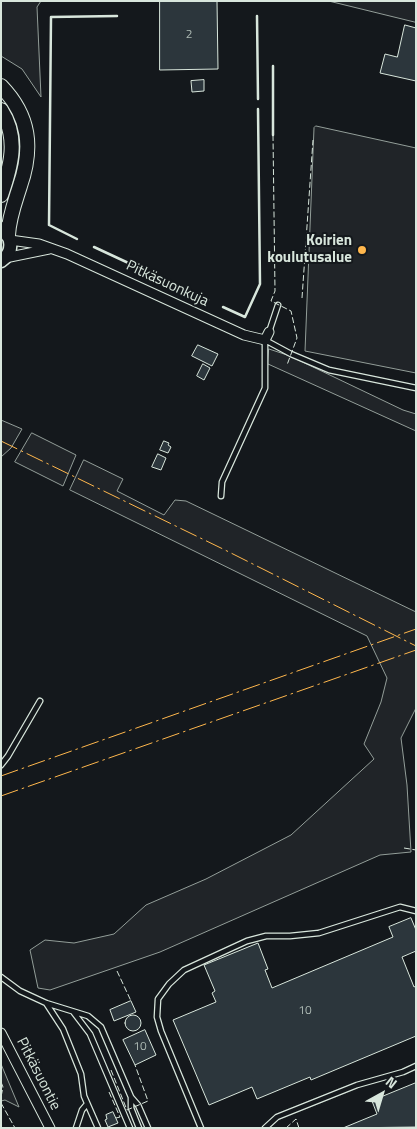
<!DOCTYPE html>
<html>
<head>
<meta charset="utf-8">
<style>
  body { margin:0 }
  #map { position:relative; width:417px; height:1129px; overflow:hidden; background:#14181c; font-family:"Titillium Web",sans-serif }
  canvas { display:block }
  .frame { position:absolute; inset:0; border:2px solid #d8e6dc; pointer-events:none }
  .north { position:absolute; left:357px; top:1069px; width:50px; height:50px; -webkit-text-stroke:4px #14181c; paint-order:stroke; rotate:39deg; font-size:14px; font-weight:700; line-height:20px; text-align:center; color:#d8e6dc }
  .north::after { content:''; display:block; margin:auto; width:18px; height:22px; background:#d8e6dc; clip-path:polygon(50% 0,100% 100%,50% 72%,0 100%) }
</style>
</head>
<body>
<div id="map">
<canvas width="417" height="1129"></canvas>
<div class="frame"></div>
<div class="north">N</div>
</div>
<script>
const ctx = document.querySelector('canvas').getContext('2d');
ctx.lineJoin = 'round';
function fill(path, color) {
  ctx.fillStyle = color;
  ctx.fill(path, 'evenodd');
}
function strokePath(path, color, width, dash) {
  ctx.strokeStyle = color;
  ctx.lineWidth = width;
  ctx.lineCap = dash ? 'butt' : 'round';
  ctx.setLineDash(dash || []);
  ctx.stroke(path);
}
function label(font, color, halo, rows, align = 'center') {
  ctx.font = font + ' "Titillium Web",sans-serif';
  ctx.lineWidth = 4;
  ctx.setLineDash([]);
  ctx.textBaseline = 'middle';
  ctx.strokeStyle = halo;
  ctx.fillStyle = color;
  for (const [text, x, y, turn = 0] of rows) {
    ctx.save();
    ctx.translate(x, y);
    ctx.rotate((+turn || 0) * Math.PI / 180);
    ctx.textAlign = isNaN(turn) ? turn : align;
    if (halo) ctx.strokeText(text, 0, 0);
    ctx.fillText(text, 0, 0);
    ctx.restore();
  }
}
const green = new Path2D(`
  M1 1H41L37 7 41 97 22 69 1 56Z
  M329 1H416V22Z
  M316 126 416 148V373L305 351 314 128Z
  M269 349 290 356 403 410 416 414V431L268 364Z
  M1 420 22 429 11 448 1 457Z
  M32 433 76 455 63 486 15 462Z
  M84 460 123 479 117 491 164 515 175 500 186 501 416 612V708L401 738 407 785 411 852 380 855 160 952 50 990 38 988 30 950 45 940 74 943 114 934 146 905 206 879 291 835 374 759 364 744 381 702 387 678 367 636 70 490Z
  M1 1064 19 1107 5 1100 1 1101Z`);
fill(green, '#202428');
strokePath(green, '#939e99', 1);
const building = new Path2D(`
  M160 1H217L218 69 160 70Z
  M405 25 416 28V81L380 73 385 54 397 57Z
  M204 80V91L192 92 191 81Z
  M198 345 218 354 212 366 192 356Z
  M203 364 210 368 204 380 197 376Z
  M164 441 169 443 168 445 171 447 168 453 160 450Z
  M158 454 166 458 161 470 152 467Z
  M411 918 416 930V951L402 957 414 987 416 986V1036L311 1080 310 1077 257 1099 252 1087 209 1105 173 1020 216 1002 212 993 215 991 204 965 258 943 268 969 265 970 272 988 393 937 389 927Z
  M131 1001 136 1012 114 1021 110 1010Z
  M125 1023a8 8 0 1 1 16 0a8 8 0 1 1-16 0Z
  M145 1030 156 1055 135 1065 123 1040Z
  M416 1083V1127L343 1128 377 1114 372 1101Z
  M113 1112 118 1123 108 1127 105 1120 107 1119 106 1115Z`);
fill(building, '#2c363c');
strokePath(building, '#d8e6dc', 1);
const service = new Path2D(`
  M269 332 278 305
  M221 496 222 482 265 388V340L291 354 329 370 416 388
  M1 765 8 756 40 701
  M1 977 20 991 46 1003 88 1016 101 1027 131 1097 138 1105 148 1128
  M46 1003 63 1029 81 1074 84 1096 98 1128
  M74 1013 90 1034 130 1128
  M131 1097V1108L139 1128
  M76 1128 82 1110 87 1104
  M201 1128 161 1031 157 1017 158 999 169 984 184 970 247 941 266 936H290L319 933 400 907 416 911
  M265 1128 277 1117 357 1085 403 1072 416 1066`);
const minor = new Path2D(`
  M10 240 39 244 67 254 244 335 265 340 269 332
  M5 258 49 249
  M1 1033 50 1128`);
const secondary = new Path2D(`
  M1 228C13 237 14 252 1 261`);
const trunk = new Path2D(`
  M1 86C30 116 33 148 20 186 15 202 9 217 8 235
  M1 110C19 138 11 166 1 195`);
strokePath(service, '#d8e6dc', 7);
strokePath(minor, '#d8e6dc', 11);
strokePath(secondary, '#d8e6dc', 15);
strokePath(trunk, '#d8e6dc', 16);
strokePath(service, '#14181c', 4.5);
strokePath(minor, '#14181c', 9);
strokePath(secondary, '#14181c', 12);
strokePath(trunk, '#14181c', 14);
strokePath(new Path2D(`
  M273 135 275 291 271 301 291 311 297 338 287 365
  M302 298 313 140
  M404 848 416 850
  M117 971 131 1001
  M111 1070 127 1110 148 1101 135 1065
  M1 1082 3 1087 1 1097
  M109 1092 120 1117 116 1118
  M1 1103 15 1128
  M286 1128 296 1119 299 1128`), '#d8e6dc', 1, [6, 2.5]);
strokePath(new Path2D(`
  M257 16 258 99
  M273 135V66
  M77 239 49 225 51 17 117 16
  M94 247 208 300
  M223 307 245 317 260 284 258 109`), '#d8e6dc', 2.5);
strokePath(new Path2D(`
  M1 441 225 550 416 646
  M1 776 416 629
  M1 796 416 650`), '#ffb74d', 1, [18, 4, 2.5, 4]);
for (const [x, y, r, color] of [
  [362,250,5,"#ffb74d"]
]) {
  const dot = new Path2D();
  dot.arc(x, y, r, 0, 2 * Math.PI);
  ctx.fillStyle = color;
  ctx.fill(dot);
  strokePath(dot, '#14181c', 2);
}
label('12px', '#adbab4', null, [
  ["2",189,35],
  ["10",305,1011],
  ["10",140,1047]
]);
label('bold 15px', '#d8e6dc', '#14181c', [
  ["Koirien",352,241],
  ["koulutusalue",352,258]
], 'right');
label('15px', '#d8e6dc', '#14181c', [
  ["Pitkäsuonkuja",167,284,25],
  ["Pitkäsuontie",38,1074,63]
]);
</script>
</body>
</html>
